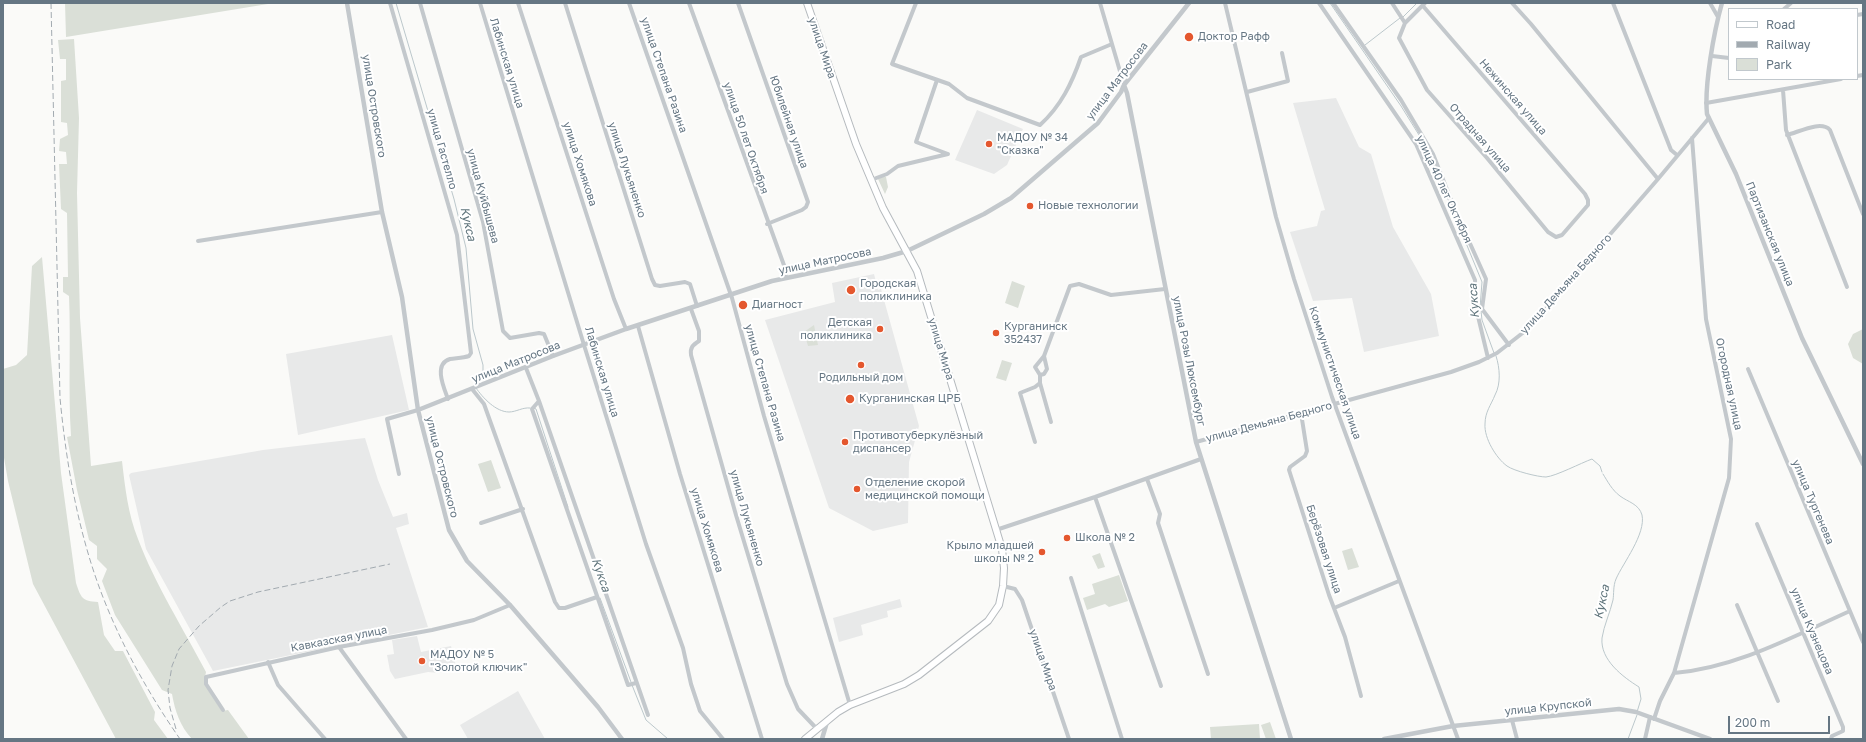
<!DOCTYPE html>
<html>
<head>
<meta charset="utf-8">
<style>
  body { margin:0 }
  #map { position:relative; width:1866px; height:742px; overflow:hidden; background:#fafaf8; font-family:"Golos Text",sans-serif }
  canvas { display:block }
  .frame { position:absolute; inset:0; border:4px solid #657683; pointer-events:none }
  .legend { position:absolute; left:1728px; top:8px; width:130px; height:72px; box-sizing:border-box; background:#fff; border:1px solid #c1c8cd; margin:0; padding:5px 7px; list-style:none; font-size:12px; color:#657683 }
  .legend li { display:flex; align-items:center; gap:8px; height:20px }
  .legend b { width:20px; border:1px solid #c1c8cd }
  .scale { position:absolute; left:1728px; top:716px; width:102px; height:18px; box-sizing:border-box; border:2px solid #657683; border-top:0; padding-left:5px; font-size:12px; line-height:14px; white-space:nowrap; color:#657683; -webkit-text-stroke:3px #fff; paint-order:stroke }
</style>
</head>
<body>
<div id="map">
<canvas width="1866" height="742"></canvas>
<div class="frame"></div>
<ul class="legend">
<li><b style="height:5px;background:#fff"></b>Road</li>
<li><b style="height:5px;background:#a2aab0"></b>Railway</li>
<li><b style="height:11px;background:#dadfd7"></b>Park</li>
</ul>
<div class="scale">200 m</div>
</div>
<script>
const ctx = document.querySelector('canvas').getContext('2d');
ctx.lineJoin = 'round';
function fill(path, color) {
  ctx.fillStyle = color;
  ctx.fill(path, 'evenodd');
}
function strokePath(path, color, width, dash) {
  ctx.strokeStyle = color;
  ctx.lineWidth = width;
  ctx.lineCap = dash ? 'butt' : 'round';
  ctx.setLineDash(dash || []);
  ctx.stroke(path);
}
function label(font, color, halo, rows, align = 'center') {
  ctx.font = font + ' "Golos Text",sans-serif';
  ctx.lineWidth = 4;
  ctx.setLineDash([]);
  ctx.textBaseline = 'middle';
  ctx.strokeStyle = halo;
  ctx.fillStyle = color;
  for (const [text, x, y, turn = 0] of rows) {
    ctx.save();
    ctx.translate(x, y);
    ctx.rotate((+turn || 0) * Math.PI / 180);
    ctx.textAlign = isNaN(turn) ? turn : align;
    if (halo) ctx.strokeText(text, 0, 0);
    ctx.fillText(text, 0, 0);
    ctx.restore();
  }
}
fill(new Path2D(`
  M1336 98 1359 147 1371 154 1393 227 1431 294 1439 336 1364 352 1352 298 1313 301 1290 232 1317 226 1321 211 1325 210 1293 103Z
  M977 110 1023 129 1007 165 994 174 955 160Z
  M874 274 878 290 881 289 919 426 909 462 908 523 873 531 829 508 765 320 835 302 832 283Z
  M392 335 409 410 298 435 286 354Z
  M365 438 378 480 393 517 407 513 409 524 396 528 428 627 213 671 146 549 129 475 131 473 263 450Z
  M900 599 902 607 887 611 888 617 861 625 863 635 839 642 833 618Z
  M417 636 421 652 451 646 456 666 439 673 428 672 395 679 390 671 387 655 394 654 392 640Z
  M518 691 545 739H468L460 725Z`), '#e8e9e9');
fill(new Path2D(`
  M65 3H274L66 37Z
  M74 39 79 118 77 193 80 318 91 466 122 461C125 487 128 514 138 539 154 582 184 630 206 672L204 683 222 711 228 710 249 739H192C180 726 175 711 172 694L162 690 115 615 102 581 107 569 97 559V546L89 540 77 490 67 437 71 436C68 389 71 343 69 296L63 292V277H68L67 213 61 209 59 164H67L66 152 59 151 60 139 68 135 67 123 61 122V81L66 80V59H60L58 40Z
  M884 176 886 177 888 187 885 194 878 179Z
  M42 257 61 473 76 583C81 598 82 601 98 602L104 635 115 651H123L155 712 154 720 168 739H116L33 584 8 481 3 452V369L16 365 27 355 32 266Z
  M1012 281 1025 286 1018 308 1005 303Z
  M814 325 818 345 808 346 804 332Z
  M1863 329V364L1853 358 1848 344 1853 334Z
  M1002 360 1012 363 1006 381 996 378Z
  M491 460 501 488 488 492 478 464Z
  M1352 548 1359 567 1348 570 1342 551Z
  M1100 553 1105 567 1098 569 1092 556Z
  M1119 575 1128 601 1109 607 1105 604 1087 610 1083 598 1095 594 1092 584Z
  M1270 722 1276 739H1266L1261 725Z
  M1259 724 1260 739H1211L1210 727Z`), '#dadfd7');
strokePath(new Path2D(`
  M396 3 454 199 466 248 473 329 483 365V371L475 385
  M1330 3 1401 106 1419 135 1436 170 1482 282 1480 308
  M1403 17 1417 3
  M1365 45 1400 18
  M1481 311 1482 320 1494 353
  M1496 356C1500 368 1501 384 1495 395 1491 405 1485 412 1485 424 1484 438 1496 458 1507 466 1514 471 1538 477 1546 477 1556 476 1581 463 1592 459L1600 466 1602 472
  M476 388C483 398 496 412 509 412 516 412 523 407 530 408
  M534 408 536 409 568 507
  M1603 474C1608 482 1612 490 1620 496 1628 502 1639 504 1642 515 1646 534 1623 563 1616 579 1613 586 1614 594 1613 600 1610 613 1604 625 1602 638 1600 660 1623 677 1639 687L1641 699 1637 712
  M600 598 631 682
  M632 685 646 720 668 739
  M1628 739 1637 715`), '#bbc7cb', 1);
const primary = new Path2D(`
  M805 739 838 712 850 705 904 684 919 675 988 621 999 605 1003 586 1004 568 1002 549 917 271 883 208 856 144 807 3`);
strokePath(primary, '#b5babe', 8);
strokePath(new Path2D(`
  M390 3 457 235 471 353 469 356C463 358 456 358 450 359 433 364 444 388 448 399
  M420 3 483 222 503 331 510 338 539 333 544 334 553 356
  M480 3 584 345 646 544 683 648 691 684 700 711 723 739
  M518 3 614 299 626 329
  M565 3 652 279 655 285 660 286 685 282 690 284 697 306
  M629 3 732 298 764 416 850 705
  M689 3 785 268 786 278
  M738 3 808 202 806 207 802 210 767 224
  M916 3 892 64 949 84 967 98 1040 125C1061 106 1072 83 1081 57L1112 44
  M1100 3 1124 85
  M1225 3 1276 217 1294 279 1332 397 1458 739
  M1319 3 1416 144 1475 280 1476 308 1488 358
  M1333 3 1401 100 1433 154 1455 210 1486 279 1482 309 1509 345
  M1392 3 1405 23
  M1512 3 1531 24 1658 179
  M1613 3 1671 150 1677 155
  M1710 3 1718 17
  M1423 6 1585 194 1588 200V205L1562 235 1556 237 1548 232 1487 158 1427 90 1399 38 1405 23 1425 3
  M1784 9 1791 3
  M1857 15 1863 14
  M1712 56 1729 58
  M1857 76 1863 75
  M937 80 916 142 948 154
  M1783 90 1786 130 1847 287
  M1247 92 1288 81 1282 53
  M1706 103 1841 79
  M1787 135C1799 132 1821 120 1830 130L1863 214
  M871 180 887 174 898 166 948 154
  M198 241 382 212
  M691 309 699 331V341C693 345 690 347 691 355L736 515 787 684 798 709 817 729
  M638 326 680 474 762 739
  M526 368 539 401 648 715
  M1748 369 1863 642
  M1040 375 1044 374 1047 369 1044 356
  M1040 383 1051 422
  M472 389 484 404 555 602 559 608H565L597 597
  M539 401 532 409 628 685 636 683
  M1301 413 1307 451 1305 456 1290 467 1289 470 1329 595 1345 637 1361 696
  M1035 442 1020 393 1035 387 1040 383V375L1035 367 1044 356 1070 286 1079 284 1111 295 1165 289
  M1196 442 1451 372 1479 362 1497 353 1529 328 1658 179 1709 118
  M399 474 387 419 418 410
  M1147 479 1160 514 1158 523 1208 674
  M1095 497 1161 686
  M481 523 523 509
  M1757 524 1843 727V731L1832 736 1831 739
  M996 530 1095 497 1201 459
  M1071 578 1122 739
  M1003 586 1015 589 1022 600 1069 739
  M1737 605 1778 701
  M1334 608 1399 581
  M339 647 406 739
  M268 662 278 685 325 739
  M1674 673C1736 668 1794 636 1850 611
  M223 710 206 684V677L339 647 432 630 474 620 510 605
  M1654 719 1660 701 1674 673 1729 478 1731 439 1706 319 1692 138
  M1512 720 1517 739
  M1645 739 1650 717`), '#c3c8cc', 4);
strokePath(new Path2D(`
  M347 3 382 212 402 297 418 410 449 530 467 561 510 605 598 707 622 739
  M1722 3C1714 31 1704 86 1707 114L1736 174 1802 338 1863 464
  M1124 85 1127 93 1196 442 1291 739
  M418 410 553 356 626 329 772 281 883 258 907 251 984 214 1011 198 1098 123 1121 92 1124 85 1189 3
  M822 739 827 722
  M1384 739 1453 726 1619 709 1636 712 1710 739`), '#c3c8cc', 4.5);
strokePath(primary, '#fff', 6);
strokePath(new Path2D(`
  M51 3 60 398C65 450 73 502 88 553 107 619 141 683 180 739
  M176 729 170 708 168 690 172 666 179 649 199 626 221 607 230 601 258 592 390 564`), '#a2aab0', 1, [6, 3]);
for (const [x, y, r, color] of [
  [1189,37,5,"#e4572e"],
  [989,144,4,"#e4572e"],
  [1030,206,4,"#e4572e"],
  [851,290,5,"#e4572e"],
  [743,305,5,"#e4572e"],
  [880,329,4,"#e4572e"],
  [996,333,4,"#e4572e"],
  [861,365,4,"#e4572e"],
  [850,399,5,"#e4572e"],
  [845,442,4,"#e4572e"],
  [857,489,4,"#e4572e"],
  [1067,538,4,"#e4572e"],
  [1042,552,4,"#e4572e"],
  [422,661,4,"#e4572e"]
]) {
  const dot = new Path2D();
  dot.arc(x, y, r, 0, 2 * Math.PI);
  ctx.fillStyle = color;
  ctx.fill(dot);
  strokePath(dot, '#fff', 1.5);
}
label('11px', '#657683', '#fff', [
  ["Доктор Рафф",1198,37],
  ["МАДОУ № 34",997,138],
  ["\"Сказка\"",997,151],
  ["Новые технологии",1038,206],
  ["Городская",860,284],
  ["поликлиника",860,297],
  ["Диагност",752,305],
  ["Детская",872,323,"right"],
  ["поликлиника",872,336,"right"],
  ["Курганинск",1004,327],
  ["352437",1004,340],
  ["Родильный дом",861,378,"center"],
  ["Курганинская ЦРБ",859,399],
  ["Противотуберкулёзный",853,436],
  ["диспансер",853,449],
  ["Отделение скорой",865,483],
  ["медицинской помощи",865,496],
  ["Школа № 2",1075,538],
  ["Крыло младшей",1034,546,"right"],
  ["школы № 2",1034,559,"right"],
  ["МАДОУ № 5",430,655],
  ["\"Золотой ключик\"",430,668]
], 'left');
label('11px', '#657683', '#fff', [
  ["улица Мира",822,48,71],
  ["Лабинская улица",507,63,73],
  ["улица Степана Разина",664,75,71],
  ["улица Матросова",1117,81,-53],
  ["Нежинская улица",1513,97,49],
  ["улица Островского",374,106,81],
  ["Юбилейная улица",789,122,71],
  ["улица 50 лет Октября",746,138,71],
  ["Отрадная улица",1480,138,49],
  ["улица Гастелло",442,149,74],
  ["улица Хомякова",580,164,72],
  ["улица Лукьяненко",627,170,72],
  ["улица 40 лет Октября",1444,189,65],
  ["улица Куйбышева",483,196,75],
  ["Партизанская улица",1770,234,68],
  ["улица Матросова",825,261,-12],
  ["улица Демьяна Бедного",1566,284,-48],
  ["улица Мира",941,349,73],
  ["улица Розы Люксембург",1189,361,79],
  ["улица Матросова",516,362,-22],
  ["Лабинская улица",602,372,73],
  ["Коммунистическая улица",1335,373,71],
  ["улица Степана Разина",765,383,74],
  ["Огородная улица",1729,384,78],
  ["улица Демьяна Бедного",1269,422,-15],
  ["улица Островского",442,467,76],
  ["улица Тургенева",1813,502,67],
  ["улица Лукьяненко",747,518,74],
  ["улица Хомякова",707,530,73],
  ["Берёзовая улица",1324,549,72],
  ["улица Кузнецова",1812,631,67],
  ["Кавказская улица",339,639,-11],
  ["улица Мира",1043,660,71],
  ["улица Крупской",1548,707,-6]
]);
label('italic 12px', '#60757c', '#fff', [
  ["Кукса",468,224,77],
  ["Кукса",1474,301,-94],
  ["Кукса",601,575,71],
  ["Кукса",1602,602,-78]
]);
</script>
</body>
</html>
